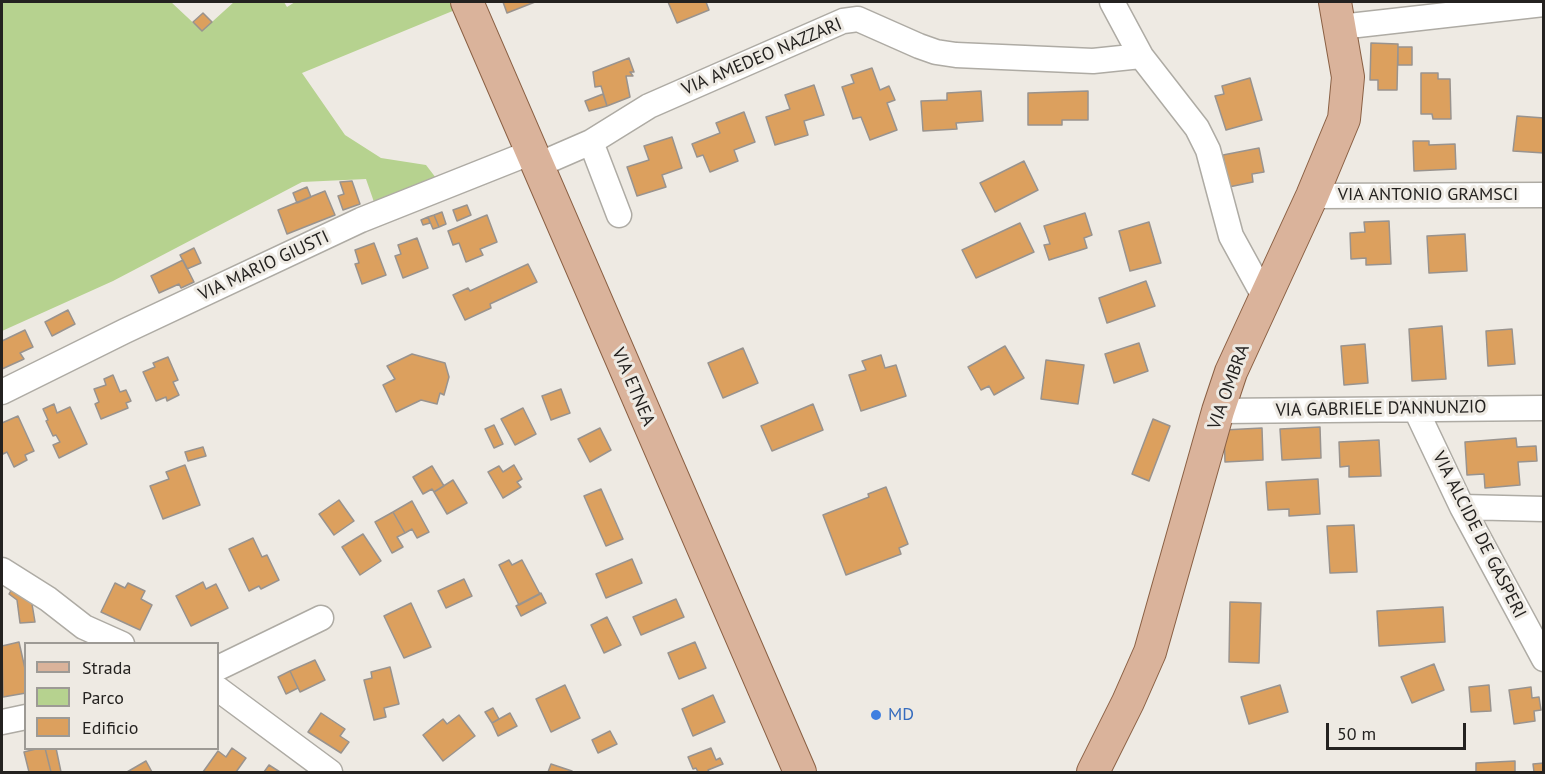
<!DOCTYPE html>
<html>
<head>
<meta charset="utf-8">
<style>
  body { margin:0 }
  #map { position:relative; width:1545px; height:774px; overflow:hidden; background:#eeeae3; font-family:"PT Sans",sans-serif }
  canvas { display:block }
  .frame { position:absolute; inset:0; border:3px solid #242220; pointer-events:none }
  .legend { position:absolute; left:24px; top:642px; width:195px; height:108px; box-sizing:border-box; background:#eeeae3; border:2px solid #9d9a95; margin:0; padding:8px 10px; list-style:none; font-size:18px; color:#242220 }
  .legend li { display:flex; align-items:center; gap:12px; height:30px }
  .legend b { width:30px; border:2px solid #9d9a95 }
  .scale { position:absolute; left:1326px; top:723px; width:140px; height:27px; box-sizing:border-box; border:3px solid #242220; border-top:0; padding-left:8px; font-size:18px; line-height:21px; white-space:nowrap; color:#242220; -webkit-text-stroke:4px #eeeae3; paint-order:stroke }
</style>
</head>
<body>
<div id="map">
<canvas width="1545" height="774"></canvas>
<div class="frame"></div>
<ul class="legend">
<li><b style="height:8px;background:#dab39b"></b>Strada</li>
<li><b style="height:16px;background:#b6d28f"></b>Parco</li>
<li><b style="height:16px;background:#dca05e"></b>Edificio</li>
</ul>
<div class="scale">50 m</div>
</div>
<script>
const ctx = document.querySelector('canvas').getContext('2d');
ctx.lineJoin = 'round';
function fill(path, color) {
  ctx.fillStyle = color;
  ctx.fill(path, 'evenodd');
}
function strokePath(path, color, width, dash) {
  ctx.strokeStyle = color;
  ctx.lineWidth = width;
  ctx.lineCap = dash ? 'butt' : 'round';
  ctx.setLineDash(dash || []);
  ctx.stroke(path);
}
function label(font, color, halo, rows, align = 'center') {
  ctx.font = font + ' "PT Sans",sans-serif';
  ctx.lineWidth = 6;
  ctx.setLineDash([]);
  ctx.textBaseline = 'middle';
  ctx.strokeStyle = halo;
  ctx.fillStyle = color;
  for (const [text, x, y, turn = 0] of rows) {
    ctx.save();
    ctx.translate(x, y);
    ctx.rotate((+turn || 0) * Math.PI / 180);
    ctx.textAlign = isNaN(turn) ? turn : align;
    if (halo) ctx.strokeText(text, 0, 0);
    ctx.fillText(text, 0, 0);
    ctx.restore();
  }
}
fill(new Path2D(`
  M2 2H171L202 31 234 2H284L287 7 295 2H451L455 10 302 73 345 135 381 158 426 165 436 178 374 202 366 179 302 182 113 281 2 331Z`), '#b6d28f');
const building = new Path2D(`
  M503 2H535L507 13Z
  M668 2H706L709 10 677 23Z
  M203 13 212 22 202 31 193 22Z
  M1371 43 1398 44 1397 90H1378V80H1370Z
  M1398 47H1412V65H1398Z
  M629 58 634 72H630L633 76H626L630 97 607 106 601 86 595 87 593 72Z
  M872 68 880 90 889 86 895 100 887 103 897 130 870 140 861 117 853 119 842 87 854 83 851 75Z
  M1421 73H1438V79H1450L1451 119H1433L1432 114H1421Z
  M1250 78 1262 120 1226 130 1215 96 1224 94 1222 86Z
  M814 85 824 115 804 121 808 135 775 145 766 117 790 109 785 95Z
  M981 91 983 121 956 123 957 129 923 131 921 101 947 100V93Z
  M1088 91V120H1062V125H1028V93Z
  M603 94 607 106 589 111 585 101Z
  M744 112 755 142 734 150 738 161 710 172 703 155 697 157 692 144 720 133 716 123Z
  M1517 116 1544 118V153L1513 151Z
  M672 137 682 168 662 175 666 187 637 196 627 167 649 160 644 146Z
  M1413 141H1429V145L1455 144 1456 169 1414 171Z
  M1259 148 1264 172 1252 174 1253 182 1229 187 1223 155Z
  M1024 161 1038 190 995 212 980 183Z
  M352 181 360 204 343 210 338 196 344 194 340 182Z
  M307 187 311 197 297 203 293 193Z
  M325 191 335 215 287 234 278 210Z
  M467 205 471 215 457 221 453 210Z
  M442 212 446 224 439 227 434 215Z
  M1085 213 1092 235 1084 238 1087 248 1049 260 1044 245 1050 244 1044 226Z
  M434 215 439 227 433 229 428 217Z
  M487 215 497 242 480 249 483 255 466 262 459 243 453 245 448 231Z
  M428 217 430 223 423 225 421 220Z
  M1389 221 1391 264 1366 265V258L1351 259 1350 233 1365 232 1364 222Z
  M1149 222 1161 263 1130 271 1119 231Z
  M1020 223 1034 252 976 278 962 250Z
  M1465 234 1467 271 1429 273 1427 236Z
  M417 238 428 268 403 278 395 256 401 254 398 245Z
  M374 243 386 275 362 284 355 264 359 263 355 250Z
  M194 248 201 263 187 269 180 255Z
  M183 260 194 282 181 288 179 284 159 293 151 276Z
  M528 264 537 282 490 304 491 308 465 320 453 295 468 288 470 291Z
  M1146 281 1155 306 1107 323 1099 298Z
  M68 310 75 324 52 336 45 322Z
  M1442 326 1446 379 1412 381 1409 329Z
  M1512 329 1515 364 1488 366 1486 331Z
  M25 330 33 347 20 353 24 359 2 369V341Z
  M1139 343 1148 371 1114 383 1105 354Z
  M1365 344 1368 383 1344 385 1341 346Z
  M1005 346 1024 378 994 395 989 386 981 390 968 367Z
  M743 348 758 383 723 398 708 363Z
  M412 354 445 363 449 377 444 395 440 393 437 404 421 400 396 412 383 385 395 379 387 366Z
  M881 355 885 368 896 365 906 396 861 411 849 375 866 370 862 361Z
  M168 357 178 380 173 382 179 395 167 401 166 397 156 401 143 372 155 367 153 363Z
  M1046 360 1084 365 1078 404 1041 399Z
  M113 375 120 392 126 390 131 401 126 403 128 408 101 419 95 404 99 402 94 389 106 385 104 379Z
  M561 389 570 413 551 420 542 396Z
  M54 404 57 413 70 407 87 444 59 458 53 445 60 442 56 435 53 436 46 421 48 420 43 409Z
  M813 404 823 430 772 451 761 426Z
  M523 408 536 434 515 445 501 419Z
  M18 416 34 451 25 455 27 460 14 467 7 452 3 454 2 451V423Z
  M1153 419 1170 426 1149 481 1132 474Z
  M494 425 503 444 494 448 485 429Z
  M1320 427 1321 458 1282 460 1280 429Z
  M600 428 611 450 590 462 578 439Z
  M1262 428 1263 460 1225 462 1224 430Z
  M1516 438 1517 447 1536 446 1537 461 1518 462 1520 485 1485 488 1484 474 1467 475 1465 442Z
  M1379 440 1381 476 1349 477V466L1340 467 1339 442Z
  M203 447 206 456 188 461 185 452Z
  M185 465 200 505 163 519 150 486 169 479 166 472Z
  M514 465 522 479 517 482 521 487 503 498 488 472 499 466 503 472Z
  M432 466 444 486 434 492 432 489 423 494 413 477Z
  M1318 479 1320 514 1289 516V509L1268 510 1266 482Z
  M453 480 467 503 447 514 434 492Z
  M886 487 908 544 899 548 901 554 846 575 823 515 869 497 868 494Z
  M601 489 623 539 606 546 584 496Z
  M339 500 354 521 334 535 319 514Z
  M412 501 429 532 417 538 412 529 405 533 393 512Z
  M393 512 405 533 397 537 403 547 392 553 375 522Z
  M1354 525 1357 572 1330 573 1327 526Z
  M363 534 381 561 360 575 342 547Z
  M253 538 262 557 267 555 279 580 261 589 259 586 249 591 229 549Z
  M632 559 642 583 606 598 596 574Z
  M509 560 512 565 522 560 540 594 519 605 499 565Z
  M464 579 472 596 446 608 438 591Z
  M203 582 206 589 216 584 228 608 191 626 176 596Z
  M115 583 125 588 128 583 145 591 141 599 152 605 140 630 101 612Z
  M13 587 31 598 35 622 20 623 17 600 9 594Z
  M541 593 546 603 521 616 516 606Z
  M676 599 684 617 641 635 633 617Z
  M1230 602 1261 603 1259 663 1229 662Z
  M411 603 431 647 404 658 384 616Z
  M1443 607 1445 642 1379 646 1377 611Z
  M607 617 621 645 604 653 591 625Z
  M19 642 26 673V693L3 697 2 646Z
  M695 642 706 668 679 679 668 653Z
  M315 660 325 680 300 692 290 671Z
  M1434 664 1444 690 1412 703 1401 677Z
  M390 667 399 704 384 708 386 717 374 720 364 680 372 678 371 672Z
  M290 671 298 688 286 694 278 677Z
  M565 685 580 718 551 732 536 699Z
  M1280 685 1288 712 1249 724 1241 697Z
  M1489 685 1491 711 1471 712 1469 687Z
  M1531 687 1532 698 1539 697 1541 710 1534 711 1535 721 1514 724 1509 690Z
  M713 695 725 722 693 736 682 709Z
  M493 708 499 719 492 723 485 712Z
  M321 713 345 729 340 736 349 742 341 753 308 732Z
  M510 713 517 726 498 736 492 723Z
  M459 715 475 736 443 761 423 735 443 719 447 724Z
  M610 731 617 744 598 753 592 740Z
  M40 748H45L51 772H29L24 752Z
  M45 748H56L61 772H51Z
  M232 748 246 758 236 772H203L218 751 226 757Z
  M711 748 716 760 720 758 723 764 708 770 709 772H698L696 768 693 769 688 757Z
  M146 761 152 772H127Z
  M1515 761V772H1525H1476V763Z
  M1544 763V772H1534L1533 764Z
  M551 764 572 771 571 772H548Z
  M269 765 280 772H264Z`);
fill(building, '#dca05e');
strokePath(building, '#99938e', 1.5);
const minor = new Path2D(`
  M1112 2 1141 56 1197 128 1208 150 1231 236 1265 298
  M1340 27 1544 4
  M591 142 619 215
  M538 165 591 142 649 106 843 21 858 19 919 46 936 52 956 55 1093 61 1141 56
  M1312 196 1544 195
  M2 392 125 331 361 220 532 152
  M1416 410 1462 507 1544 659
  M1218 411 1544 408
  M1462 507 1544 509
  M2 570 48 599 84 627 122 644
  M218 668 321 618
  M218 689 330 772
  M2 722 26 717`);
const major = new Path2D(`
  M467 2 800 772
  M1093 772 1128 702 1150 652 1218 411 1231 372 1312 196 1344 119 1348 77 1335 2`);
strokePath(minor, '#aeaba4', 27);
strokePath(major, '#8a6044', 34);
strokePath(minor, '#fff', 24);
strokePath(major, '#dab39b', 32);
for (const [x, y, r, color] of [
  [876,715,6,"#3f7fe0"]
]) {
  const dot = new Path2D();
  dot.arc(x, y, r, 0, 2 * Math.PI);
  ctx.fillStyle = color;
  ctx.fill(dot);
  strokePath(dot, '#eeeae3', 2);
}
label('18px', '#242220', '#eeeae3', [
  ["VIA AMEDEO NAZZARI",762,57,-23],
  ["VIA ANTONIO GRAMSCI",1428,195],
  ["VIA MARIO GIUSTI",264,266,-25],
  ["VIA ETNEA",633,387,67],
  ["VIA OMBRA",1229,387,-70],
  ["VIA GABRIELE D'ANNUNZIO",1381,409,-1],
  ["VIA ALCIDE DE GASPERI",1479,535,63]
]);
label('18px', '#366cbe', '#eeeae3', [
  ["MD",888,715]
], 'left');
</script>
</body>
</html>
